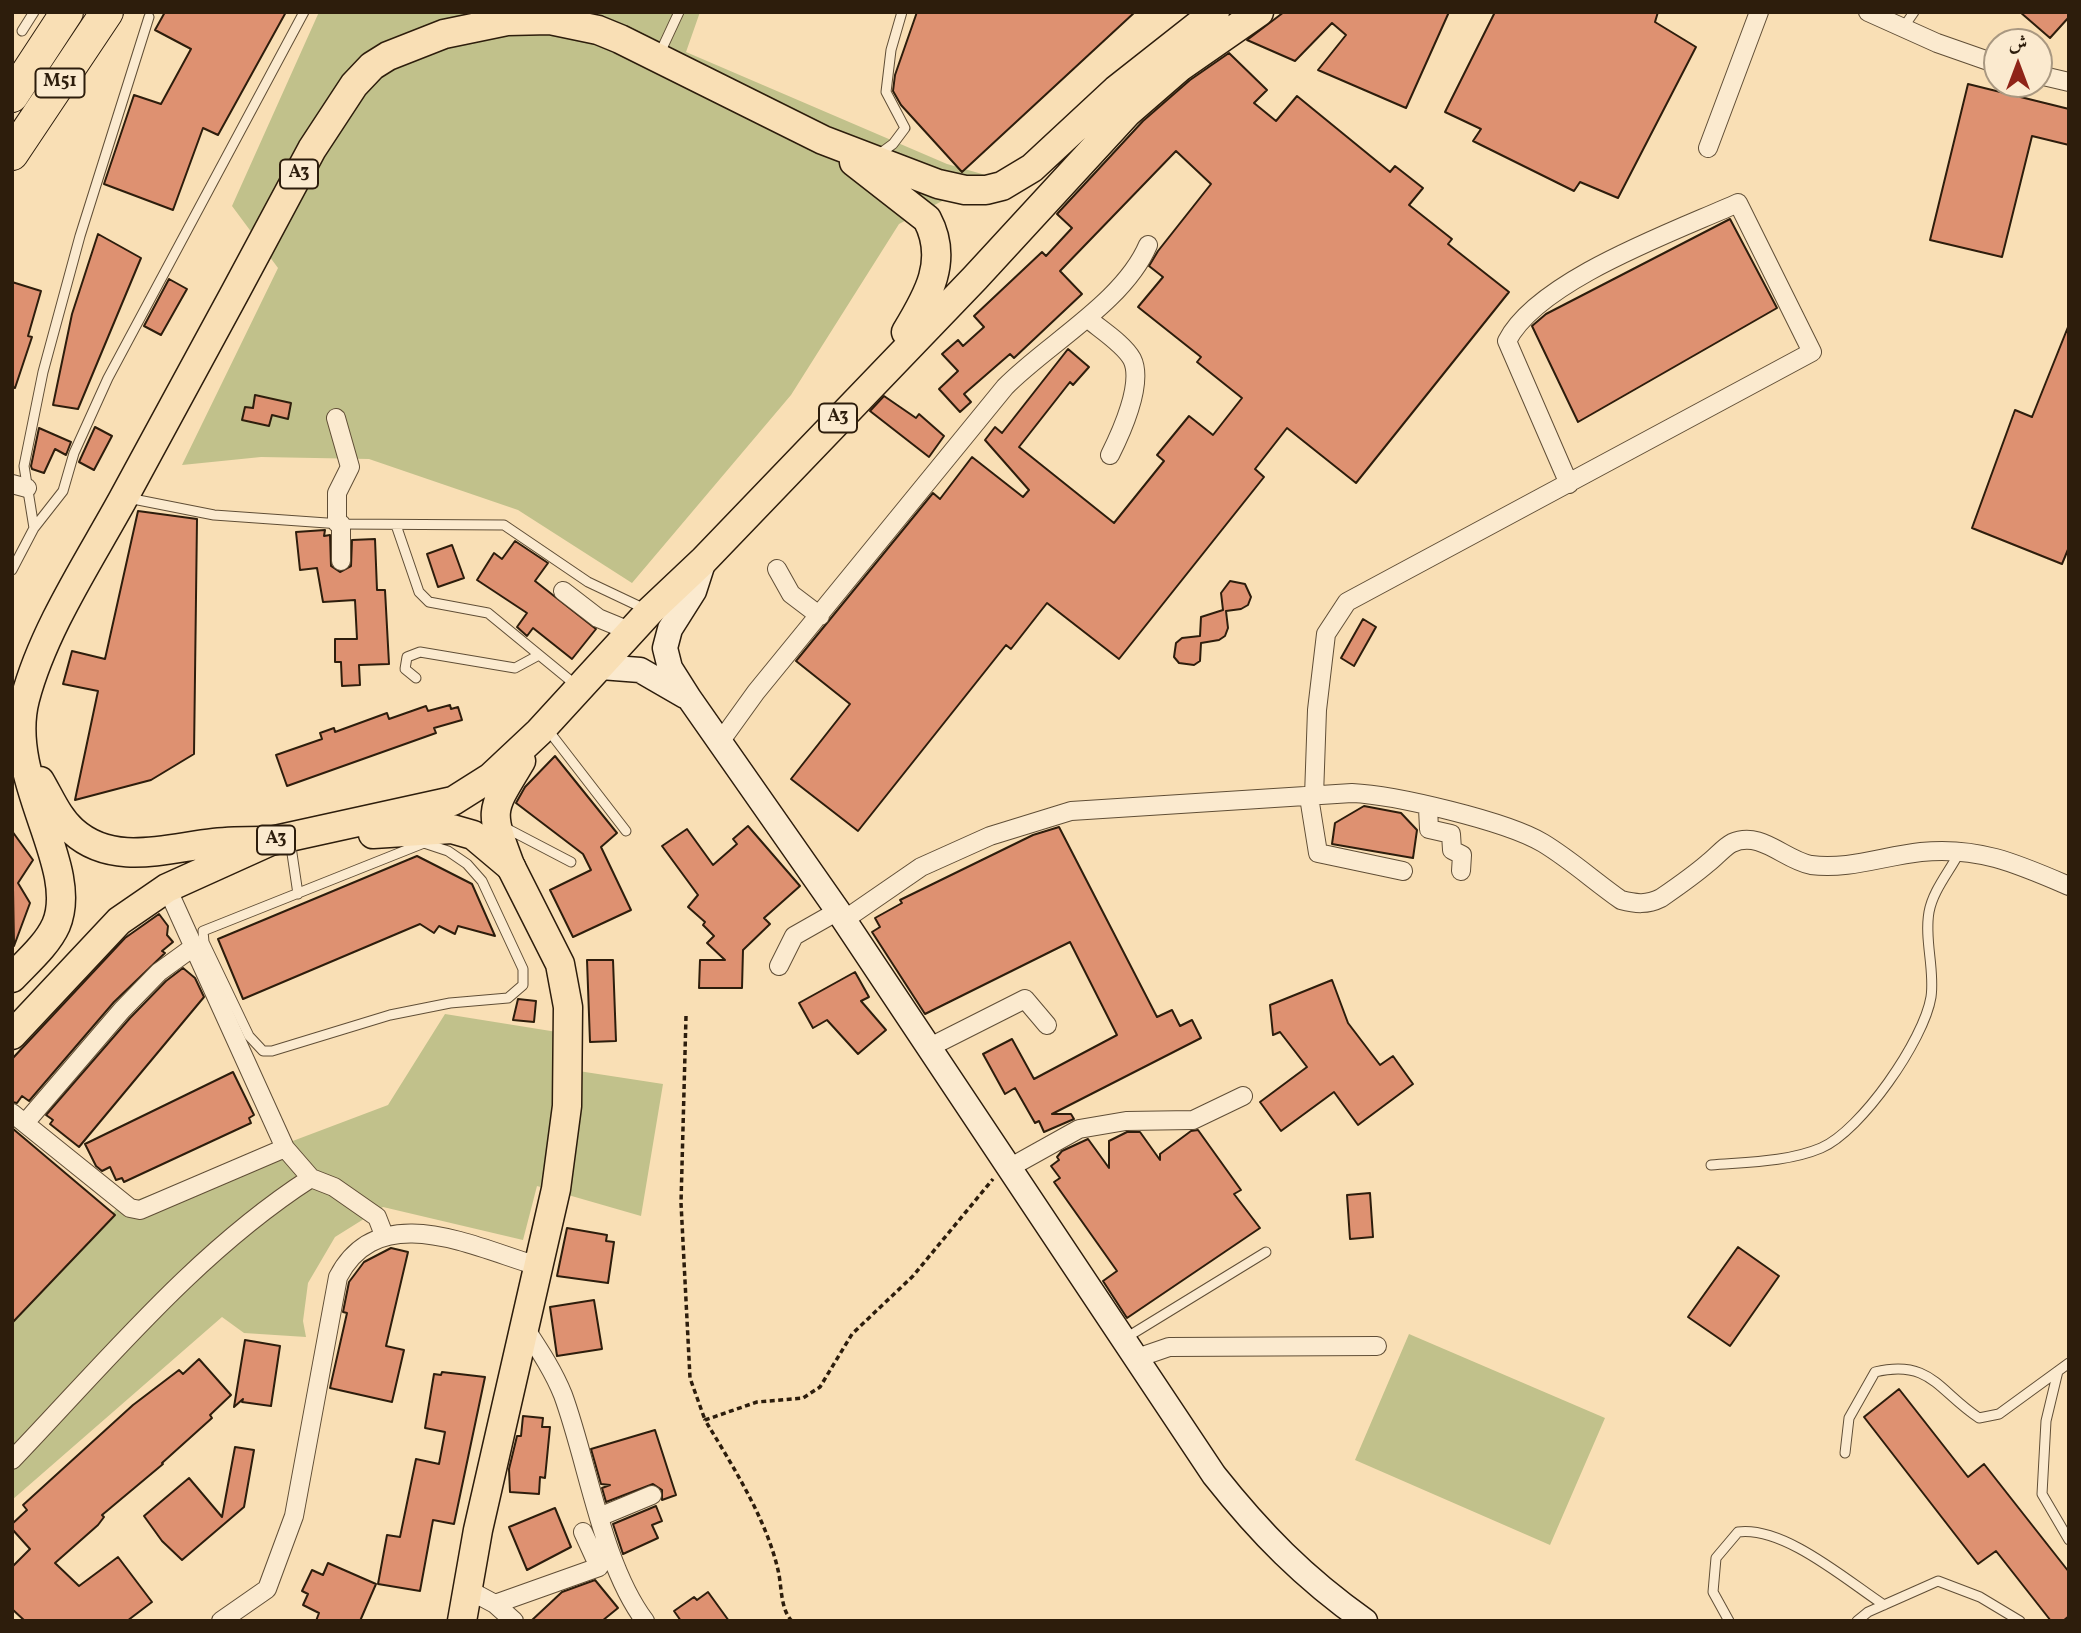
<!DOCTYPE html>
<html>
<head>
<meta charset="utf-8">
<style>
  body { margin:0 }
  #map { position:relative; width:2081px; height:1633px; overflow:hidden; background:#f9dfb5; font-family:Vollkorn,Amiri,serif }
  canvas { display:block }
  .frame { position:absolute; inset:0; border:14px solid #2d1d0c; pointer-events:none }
  .north { position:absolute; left:1983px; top:28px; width:70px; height:70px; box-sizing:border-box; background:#fbeacf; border:2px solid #a99881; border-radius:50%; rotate:0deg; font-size:19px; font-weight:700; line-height:28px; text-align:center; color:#2d1d0c }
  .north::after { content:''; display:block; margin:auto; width:24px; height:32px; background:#8f2418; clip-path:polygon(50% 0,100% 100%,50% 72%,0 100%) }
</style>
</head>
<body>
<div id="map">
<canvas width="2081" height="1633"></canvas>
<div class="frame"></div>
<div class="north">ش</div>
</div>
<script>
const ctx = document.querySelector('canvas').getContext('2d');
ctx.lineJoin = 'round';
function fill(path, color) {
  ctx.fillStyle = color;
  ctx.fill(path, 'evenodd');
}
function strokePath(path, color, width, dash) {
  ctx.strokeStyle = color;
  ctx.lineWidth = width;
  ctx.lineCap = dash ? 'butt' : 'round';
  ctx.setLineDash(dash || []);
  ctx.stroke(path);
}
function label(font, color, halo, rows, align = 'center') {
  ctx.font = font + ' Vollkorn,serif';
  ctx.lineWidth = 5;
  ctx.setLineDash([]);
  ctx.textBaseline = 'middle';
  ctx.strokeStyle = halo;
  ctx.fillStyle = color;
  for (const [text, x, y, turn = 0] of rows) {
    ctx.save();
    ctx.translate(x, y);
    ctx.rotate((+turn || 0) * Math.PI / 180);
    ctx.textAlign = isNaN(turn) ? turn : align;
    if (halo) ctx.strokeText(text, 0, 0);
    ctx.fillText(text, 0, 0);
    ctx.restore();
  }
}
fill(new Path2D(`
  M319 12H700L686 52 947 164 989 176 899 224 791 395 632 583 518 510 369 459 261 457 182 465 278 268 232 206Z
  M445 1014 557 1032 572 1070 663 1084 641 1216 537 1186 523 1240 383 1207 335 1237 308 1283 303 1321 306 1337 244 1333 222 1317 12 1500V1320L118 1207 388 1105Z
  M1409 1334 1605 1418 1550 1545 1355 1460Z`), '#c1c18b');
const building = new Path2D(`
  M165 12H286L218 135 203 128 173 210 104 184 134 95 161 104 191 49 155 30Z
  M917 12H1135L962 172 901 105 893 91 895 75Z
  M1284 12H1449L1406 108 1318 70 1346 35 1332 23 1295 61 1247 40Z
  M1495 12H1658L1655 22 1696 47 1618 198 1580 182 1574 191 1473 141 1481 129 1445 112Z
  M2020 12H2069V17L2050 38Z
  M1229 53 1267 90 1254 103 1276 121 1297 96 1390 172 1395 166 1423 188 1409 205 1452 239 1448 244 1509 292 1356 483 1287 428 1255 469 1264 477 1119 659 1047 603 1011 649 1006 645 858 831 791 779 850 704 796 661 933 493 940 499 972 457 1023 497 1029 490 985 440 995 427 1002 433 1068 349 1089 367 1073 385 1070 382 1019 447 1114 523 1164 461 1157 455 1189 416 1213 435 1242 398 1197 362 1201 357 1138 307 1163 277 1149 266 1158 251 1211 184 1176 151 1060 271 1082 294 1014 358 1010 354 964 394 971 402 960 412 939 389 958 371 942 354 958 340 963 346 984 327 974 316 1042 252 1046 256 1072 228 1057 214 1143 121 1190 80Z
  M1968 84 2069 109V145L2032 136 2002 257 1930 240Z
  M1730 219 1777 308 1578 422 1532 326 1546 314Z
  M98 234 141 258 78 409 53 405 72 314Z
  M169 279 187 289 161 335 144 326Z
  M12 282 41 291 28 336 32 337 15 388 12 387Z
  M2068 327 2069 547 2062 564 1972 528 2015 410 2032 417Z
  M255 395 291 403 288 419 272 415 269 426 242 420 245 407 253 408Z
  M884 396 916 418 919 414 944 436 929 457 870 411Z
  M95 427 112 436 94 470 79 462Z
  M39 428 71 442 66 455 55 449 44 473 32 469 31 466Z
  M138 511 197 519 194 754 151 780 75 800 98 691 63 684 72 651 105 659Z
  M325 530 324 536 330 535 331 566 340 572 351 566 352 540 375 539 377 590H385L389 664 359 665 360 685 342 686 341 662H335V639H357L355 600 323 602 317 568 300 570 296 532Z
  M515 541 548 563 535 581 596 629 572 659 533 628 527 636 517 627 527 613 477 580 494 553 502 559Z
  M452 545 464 578 438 587 427 554Z
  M1230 581 1245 584 1251 597 1248 605 1241 609 1226 611 1228 628 1225 636 1219 640 1201 643 1200 661 1194 665 1179 663 1174 657 1176 643 1182 638 1200 636 1201 617 1223 610 1221 593Z
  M1363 619 1376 627 1354 666 1341 658Z
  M450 705 451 709 458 707 462 720 434 728 436 733 287 786 276 755 322 739 320 733 334 728 335 732 387 713 389 719 426 706 428 711Z
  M555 756 617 833 601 847 631 910 573 937 550 890 591 870 583 854 516 803 525 787Z
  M1364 806 1401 813 1417 830 1413 858 1332 844 1335 823Z
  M748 826 800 886 764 918 770 924 743 950 742 988H699L700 960H725L707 943 714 936 703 925 705 922 688 907 698 895 662 846 687 829 713 865 737 844 733 839Z
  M1059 827 1157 1017 1172 1010 1180 1026 1192 1020 1201 1038 1052 1114H1071L1074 1119 1044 1132 1039 1121 1035 1123 1015 1088 1005 1094 983 1054 1012 1039 1034 1079 1117 1035 1070 942 925 1014 872 932 880 927 875 918 902 903 900 900 1033 835Z
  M12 831 33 860 18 883 30 903 14 946Z
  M417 856 472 884 495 936 458 926 455 934 439 926 434 933 420 924 243 999 218 939Z
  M159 914 168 926 167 935 173 942 162 951 165 953 114 1002 29 1101 22 1096 17 1103 12 1102V1059L125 938Z
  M587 960H613L616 1041 590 1042Z
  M183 968 195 978 204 997 79 1147 50 1124 53 1120 46 1115 130 1018 166 981Z
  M855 972 869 997 861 1001 886 1030 858 1054 827 1020 813 1028 799 1003Z
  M1332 980 1348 1023 1380 1065 1393 1056 1413 1084 1358 1125 1334 1092 1281 1131 1260 1102 1307 1067 1280 1032 1273 1035 1270 1005Z
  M518 999 536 1001 534 1022 513 1020Z
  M233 1072 254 1115 249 1118 251 1123 124 1182 122 1178 116 1180 110 1167 102 1171 96 1166 85 1144Z
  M12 1128 115 1215 12 1323Z
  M1198 1130 1241 1190 1234 1194 1260 1228 1127 1318 1103 1281 1117 1271 1054 1182 1060 1178 1051 1166 1059 1160 1057 1157 1062 1151 1088 1139 1109 1168V1141L1127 1132H1140L1160 1160V1154L1191 1131Z
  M1370 1193 1373 1237 1350 1239 1347 1195Z
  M567 1228 607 1235 606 1241 614 1242 608 1283 557 1276Z
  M1738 1247 1779 1276 1730 1346 1688 1317Z
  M391 1248 408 1252 386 1346 404 1350 392 1402 330 1388 347 1313 343 1312 349 1282 364 1262Z
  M594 1300 602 1349 557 1356 550 1307Z
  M245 1340 280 1346 271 1406 242 1402 243 1399 234 1407Z
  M199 1359 231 1395 210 1415 212 1418 162 1463 163 1464 102 1515 104 1517 98 1525 55 1563 79 1586 118 1557 152 1602 127 1621H25L12 1609V1567L30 1549 12 1529V1524L27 1510 23 1505 133 1405 179 1370 183 1374Z
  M442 1372 485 1377 454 1524 433 1520 420 1591 378 1584 387 1535 400 1537 416 1459 439 1464 445 1432 425 1428 434 1374 441 1375Z
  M1899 1389 1968 1477 1984 1464 2069 1572V1616L2063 1621H2051L1996 1551 1978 1564 1864 1417Z
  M523 1416 543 1418 542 1427H550L545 1478 540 1477 539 1494 510 1492 509 1469 517 1436H521Z
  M655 1430 676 1495 662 1500V1490L653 1484 606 1502 602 1488 610 1485 601 1484 591 1449Z
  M235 1447 254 1450 244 1507 182 1560 162 1541 144 1516 189 1478 222 1517Z
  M656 1506 662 1521 652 1525 658 1538 623 1554 613 1524Z
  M555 1508 571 1547 527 1570 509 1527Z
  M328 1563 376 1584 360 1621H316L319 1613 303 1605 308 1594 302 1591 312 1570 323 1575Z
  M595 1580 618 1608 602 1621H531L562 1592Z
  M708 1592 729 1621H681L674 1611 694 1597 697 1600Z`);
fill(building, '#de9171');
strokePath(building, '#2d1d0c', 2);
const service = new Path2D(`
  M1903 28 1914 12
  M22 31 34 12
  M659 55 679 12
  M878 155 893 144 905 128 886 92 891 50 902 12
  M128 498 214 515 341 524 504 525 588 582 645 609
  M396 525 419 592 429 602 488 613 577 686
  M34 528 63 491 74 453 108 378 304 12
  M12 570 34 528 24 466 43 372 80 236 149 17
  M416 678 405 669 407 657 420 652 515 668 539 655
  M548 730 626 831
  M504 827 571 862
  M290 840 298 894
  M424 843 448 851 467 864 482 881 523 969V985L508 998 450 1003 390 1015 272 1051H263L249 1036 204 942 203 931Z
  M1711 1165C1746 1162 1788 1162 1821 1148 1861 1131 1924 1040 1931 997 1935 969 1924 940 1929 912 1933 890 1950 871 1960 851
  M1124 1339 1266 1252
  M2058 1371 2046 1421 2042 1494 2069 1540
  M1845 1453 1849 1418 1875 1372C1931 1359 1938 1391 1979 1418L1999 1414 2069 1363
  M1729 1621 1713 1592 1716 1558 1738 1532C1784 1526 1846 1580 1884 1605
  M1857 1621 1868 1612 1938 1581 1980 1597 2020 1621`);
const minor = new Path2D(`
  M1868 12 1937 43 1997 64
  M2039 75 2069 82
  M1708 148 1759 12
  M1087 318C1100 329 1124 344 1132 359 1144 383 1121 433 1110 455
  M336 418 350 467 337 493V523
  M12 484 27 488
  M341 524V561
  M777 569 791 594 820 616
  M563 591 598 618 632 632
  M720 742 756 692 1005 387C1047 344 1124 302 1148 245
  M1314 796 1317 710 1326 634 1347 602 1812 352 1738 203C1676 231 1538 280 1507 341L1569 484
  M1309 797 1318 853 1403 871
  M1428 808 1429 829 1451 834 1452 850 1462 855 1461 871
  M167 888 285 1148
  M844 920 921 867 990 836 1071 811 1352 793C1395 795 1506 821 1543 843 1571 860 1594 881 1621 900 1636 904 1647 905 1661 898 1677 887 1693 876 1708 863 1716 857 1724 847 1732 843 1761 830 1784 860 1811 865 1848 870 1884 856 1921 852 1978 846 2018 864 2069 886
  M779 966 794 936 838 911
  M928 1048 1025 999 1047 1025
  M12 1113 130 1208 140 1210 285 1148 311 1178 334 1187 377 1217 384 1235
  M25 1123 122 1010 159 972 192 948
  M1009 1168 1079 1129 1126 1121 1193 1120 1243 1096
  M523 1325C538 1348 553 1370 563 1395 588 1463 602 1564 645 1621
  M1137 1358 1169 1347 1377 1346
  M12 1460C106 1362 196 1252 311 1178
  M599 1517 652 1495
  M467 1589 495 1604 514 1621
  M495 1604 599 1567 583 1532
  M221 1621 267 1589 294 1516 338 1277C379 1198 473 1247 538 1266`);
const secondary = new Path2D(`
  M704 560 694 591 670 629 665 648 670 668 689 698 838 911 1214 1475C1260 1533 1304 1578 1365 1621
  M601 667 640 670 685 696`);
const primary = new Path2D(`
  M462 1621 478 1530 556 1189 567 1106 568 1007 560 964 511 867`);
const trunk = new Path2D(`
  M854 162 927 219C949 260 928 296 906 332
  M40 781C50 798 58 818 73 831 113 867 167 848 214 843 231 841 247 841 263 841
  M373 834 452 829 473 835 511 867
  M510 865C489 809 490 812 521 761
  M12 978C27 962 47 945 56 925 81 866 4 779 25 699 43 630 89 561 123 499 186 383 250 266 312 149L354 85 372 66 388 56 444 34 507 21 550 20 598 30 620 39 823 140 938 184 965 190H986L1002 186 1032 168 1116 90 1215 12
  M12 1035 119 921 167 888 271 841 453 801 491 777 539 732 650 611 704 560 975 278 1127 113 1180 67 1259 12`);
const motorway = new Path2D(`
  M12 96 67 12
  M12 154 107 12`);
strokePath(service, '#604e36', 11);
strokePath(minor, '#604e36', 20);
strokePath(secondary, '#2d1d0c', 27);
strokePath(primary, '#2d1d0c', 31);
strokePath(trunk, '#2d1d0c', 31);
strokePath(motorway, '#2d1d0c', 34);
strokePath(new Path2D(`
  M686 1016 681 1203 690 1378 705 1420
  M792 1621C780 1609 782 1586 778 1570 766 1518 732 1465 705 1420L757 1402 803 1398 820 1387 852 1334 913 1276 993 1179`), '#2d1d0c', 3.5, [5, 3.5]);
strokePath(service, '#fbeacf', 9);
strokePath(minor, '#fbeacf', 18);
strokePath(secondary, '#fbeacf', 24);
strokePath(primary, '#f9dfb5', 28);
strokePath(trunk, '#f9dfb5', 28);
strokePath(motorway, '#f9dfb5', 32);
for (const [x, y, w] of [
  [60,83,49],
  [299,174,38],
  [838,418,38],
  [276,840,38]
]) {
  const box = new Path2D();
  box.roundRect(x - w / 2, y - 14.5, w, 29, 5);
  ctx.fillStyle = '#fbeacf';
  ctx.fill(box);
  strokePath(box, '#2d1d0c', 2);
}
label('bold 18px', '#2d1d0c', null, [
  ["M51",60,83],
  ["A3",299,174],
  ["A3",838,418],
  ["A3",276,840]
]);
</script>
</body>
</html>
